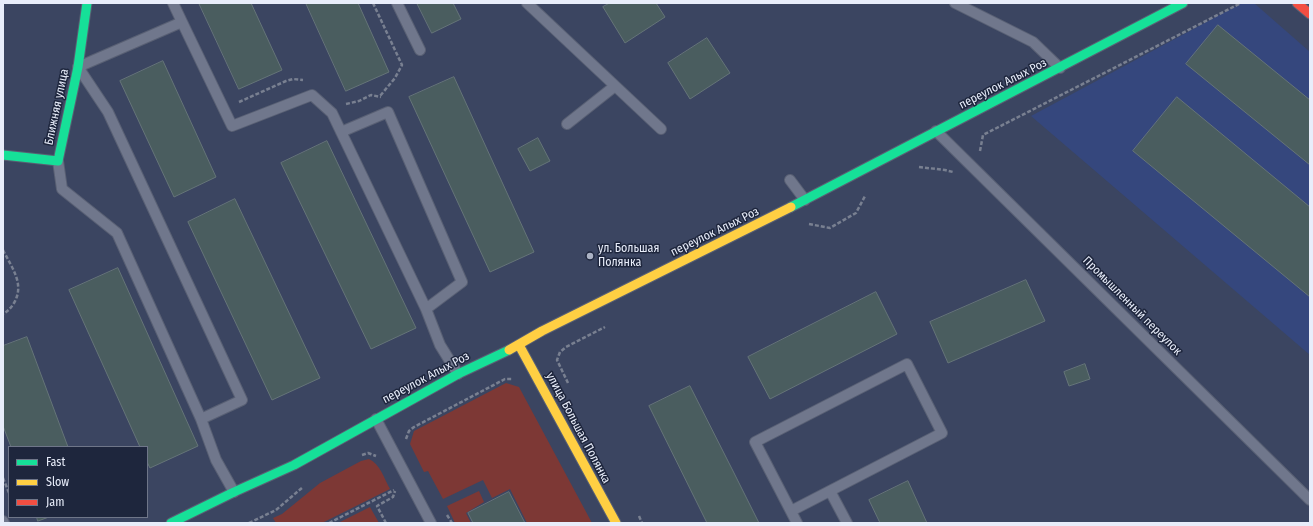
<!DOCTYPE html>
<html>
<head>
<meta charset="utf-8">
<style>
  body { margin:0 }
  #map { position:relative; width:1313px; height:526px; overflow:hidden; background:#3b4561; font-family:"Fira Sans Condensed",sans-serif }
  canvas { display:block }
  .frame { position:absolute; inset:0; border:4px solid #e8edfa; pointer-events:none }
  .legend { position:absolute; left:8px; top:446px; width:140px; height:72px; box-sizing:border-box; background:#1e263d; border:1px solid #6f7689; margin:0; padding:5px 7px; list-style:none; font-size:12px; color:#e8edfa }
  .legend li { display:flex; align-items:center; gap:8px; height:20px }
  .legend b { width:20px; border:1px solid #6f7689 }
</style>
</head>
<body>
<div id="map">
<canvas width="1313" height="526"></canvas>
<div class="frame"></div>
<ul class="legend">
<li><b style="height:5px;background:#16e098"></b>Fast</li>
<li><b style="height:5px;background:#ffcf43"></b>Slow</li>
<li><b style="height:5px;background:#f24e42"></b>Jam</li>
</ul>
</div>
<script>
const ctx = document.querySelector('canvas').getContext('2d');
ctx.lineJoin = 'round';
function fill(path, color) {
  ctx.fillStyle = color;
  ctx.fill(path, 'evenodd');
}
function strokePath(path, color, width, dash) {
  ctx.strokeStyle = color;
  ctx.lineWidth = width;
  ctx.lineCap = dash ? 'butt' : 'round';
  ctx.setLineDash(dash || []);
  ctx.stroke(path);
}
function label(font, color, halo, rows, align = 'center') {
  ctx.font = font + ' "Fira Sans Condensed",sans-serif';
  ctx.lineWidth = 3;
  ctx.setLineDash([]);
  ctx.textBaseline = 'middle';
  ctx.strokeStyle = halo;
  ctx.fillStyle = color;
  for (const [text, x, y, turn = 0] of rows) {
    ctx.save();
    ctx.translate(x, y);
    ctx.rotate((+turn || 0) * Math.PI / 180);
    ctx.textAlign = isNaN(turn) ? turn : align;
    if (halo) ctx.strokeText(text, 0, 0);
    ctx.fillText(text, 0, 0);
    ctx.restore();
  }
}
fill(new Path2D(`
  M1242 3H1254L1310 52V355L1031 116Z`), '#35477d');
fill(new Path2D(`
  M506 383 519 387 592 523H527L510 489 492 498 483 480 443 499 428 471 424 472 410 444 414 431Z
  M369 459C380 464 384 478 390 489L322 523H276L273 518 282 514 320 483 361 461Z
  M479 491 484 502 466 513 471 523H455L447 506Z
  M370 507 379 523H338Z`), '#7d3835');
const building = new Path2D(`
  M199 3H251L282 70 239 89Z
  M306 3H358L389 72 346 91Z
  M417 3H453L461 19 432 33Z
  M610 3H656L665 17 625 43 603 7Z
  M1218 25 1310 100V165L1186 64Z
  M707 38 730 73 690 99 668 63Z
  M163 61 216 177 174 197 120 81Z
  M454 77 534 252 490 272 409 97Z
  M1177 97 1310 207V297L1133 151Z
  M538 138 550 161 530 171 518 149Z
  M327 141 416 328 371 349 281 163Z
  M235 199 320 378 272 400 188 222Z
  M118 268 198 446 150 468 147 462V447H140L69 290Z
  M1026 280 1045 321 948 363 930 322Z
  M876 292 897 334 770 399 748 357Z
  M27 337 68 447H11L3 426V346Z
  M1085 364 1090 379 1069 386 1064 372Z
  M690 386 732 469 759 523H707L649 406Z
  M908 481 927 523H880L869 500Z
  M509 492 525 523H473L468 513Z
  M37 517H49L38 521Z`);
fill(building, '#4a5d5f');
strokePath(building, '#657478', 1);
const lane = new Path2D(`
  M173 3 182 22
  M397 3 420 50
  M527 3 661 129
  M955 3 1033 42 1060 68
  M567 124 615 86
  M936 131 1310 500
  M341 132 388 112 462 282 426 309
  M58 161 62 189 117 233 201 419 216 460 234 492
  M790 180 805 200
  M201 419 242 400 108 112 78 67 182 22 232 126 312 95 332 113 426 309 440 345 458 374
  M376 419 431 523
  M830 491 847 523
  M791 511 942 433 907 364 755 442 797 523
  M3 521 4 523`);
const fast = new Path2D(`
  M3 155 58 161 78 67 87 3
  M791 207 1183 3
  M171 523 234 492 294 465 458 374 509 350`);
const slow = new Path2D(`
  M519 345 616 523
  M509 350 542 331 791 207`);
const jam = new Path2D(`
  M1297 3 1310 14`);
strokePath(lane, '#596074', 12);
strokePath(fast, '#596074', 11);
strokePath(slow, '#596074', 11);
strokePath(jam, '#596074', 11);
strokePath(new Path2D(`
  M373 3 402 65 395 78 380 96
  M239 102 286 81 293 79 303 80
  M346 104 359 101 371 95 381 97
  M980 151 983 135 1241 3
  M919 167 945 170 953 172
  M809 224 830 228 856 213 865 196
  M3 250C12 268 25 284 14 303 11 308 8 311 3 314
  M568 383 557 360 560 352 566 347 605 327
  M406 439 409 431 414 427 505 379H512
  M362 455 368 453 376 456
  M3 478 9 493
  M447 515 452 523
  M639 516 642 523
  M249 523 276 510 303 487
  M329 523 394 490
  M386 523 377 506 393 497 395 491`), '#798091', 2.5, [4, 2]);
strokePath(lane, '#70778c', 10);
strokePath(fast, '#16e098', 9);
strokePath(slow, '#ffcf43', 9);
strokePath(jam, '#f24e42', 9);
for (const [x, y, r, color] of [
  [590,256,4,"#abb2c4"]
]) {
  const dot = new Path2D();
  dot.arc(x, y, r, 0, 2 * Math.PI);
  ctx.fillStyle = color;
  ctx.fill(dot);
  strokePath(dot, '#1e263d', 1.5);
}
label('12px', '#e8edfa', '#1e263d', [
  ["переулок Алых Роз",1003,84,-27],
  ["Ближняя улица",57,107,-78],
  ["переулок Алых Роз",715,232,-26],
  ["Промышленный переулок",1132,306,45],
  ["переулок Алых Роз",426,378,-28],
  ["улица Большая Полянка",578,428,62]
]);
label('12px', '#e8edfa', '#1e263d', [
  ["ул. Большая",598,249],
  ["Полянка",598,263]
], 'left');
</script>
</body>
</html>
